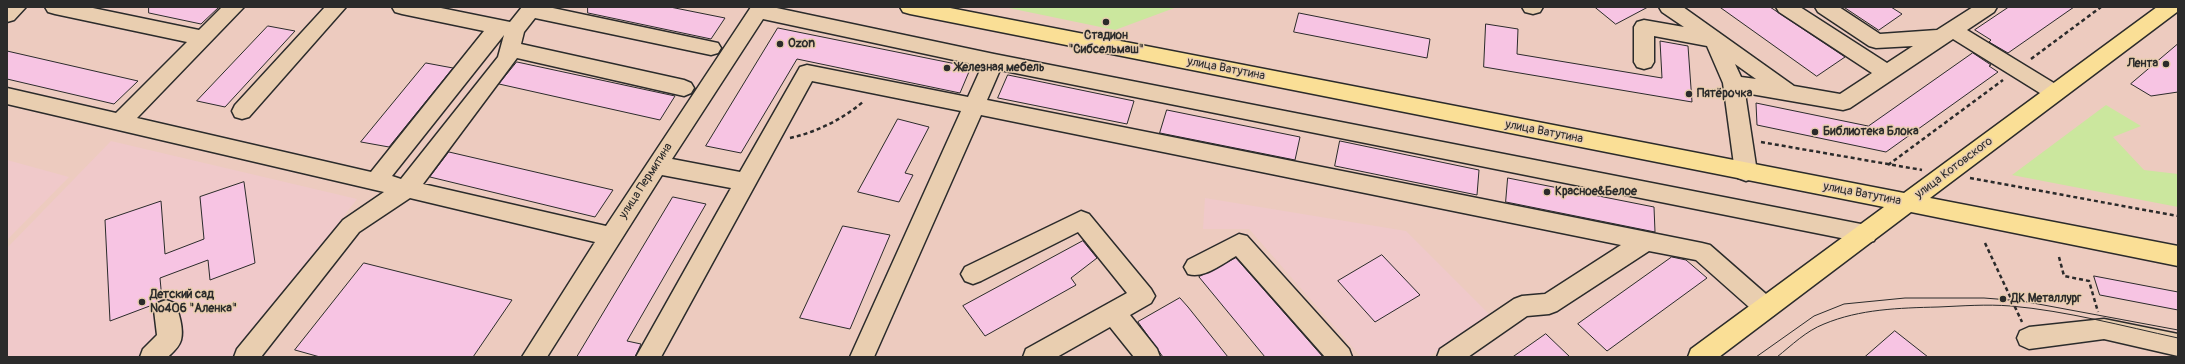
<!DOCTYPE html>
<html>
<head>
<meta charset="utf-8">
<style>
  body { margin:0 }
  #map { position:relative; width:2185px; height:364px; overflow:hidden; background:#edcbbf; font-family:Pangolin,sans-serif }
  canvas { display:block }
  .frame { position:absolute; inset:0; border:8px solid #2b2b2b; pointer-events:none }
</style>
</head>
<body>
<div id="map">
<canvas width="2185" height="364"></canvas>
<div class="frame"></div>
</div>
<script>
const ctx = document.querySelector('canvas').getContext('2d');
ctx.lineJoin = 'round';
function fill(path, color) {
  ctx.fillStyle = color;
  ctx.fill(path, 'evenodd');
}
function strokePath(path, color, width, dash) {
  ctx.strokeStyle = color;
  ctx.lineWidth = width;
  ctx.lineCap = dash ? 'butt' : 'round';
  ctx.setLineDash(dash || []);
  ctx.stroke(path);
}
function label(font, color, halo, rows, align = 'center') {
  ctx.font = font + ' Pangolin,sans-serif';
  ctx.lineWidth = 3;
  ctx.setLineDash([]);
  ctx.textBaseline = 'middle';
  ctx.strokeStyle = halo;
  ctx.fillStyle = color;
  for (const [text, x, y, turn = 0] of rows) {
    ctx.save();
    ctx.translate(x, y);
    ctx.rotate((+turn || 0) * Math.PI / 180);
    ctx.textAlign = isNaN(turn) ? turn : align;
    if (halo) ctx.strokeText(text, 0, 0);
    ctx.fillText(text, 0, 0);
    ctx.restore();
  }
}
fill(new Path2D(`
  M111 141 357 199 236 357H7V248Z
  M7 160 69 177 7 240Z
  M1205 198 1406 231 1490 315 1429 357H1361L1249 229H1203Z`), '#f0c9ca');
fill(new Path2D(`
  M1004 7H1177L1115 30Z
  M2106 105 2141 126 2113 137 2144 170 2178 174V207L2012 175Z`), '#cbe79e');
const building = new Path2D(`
  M149 7H219L201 24 149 13Z
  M588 7H670L725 18 711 39 588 13Z
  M1595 7H1648L1616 24Z
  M1720 7H1770L1845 57 1817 76Z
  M1844 7H1891L1902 14 1879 30Z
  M2009 7H2074L2008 53 1989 42 1991 40 1975 30Z
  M1299 13 1430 39 1427 58 1294 32Z
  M1486 24 1518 29 1517 54 1662 78 1660 41 1688 46 1692 102 1484 67Z
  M268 26 295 31 225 107 197 101Z
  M778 28 971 67 960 93 797 59 741 153 706 146Z
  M2178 44V92L2151 96 2131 84Z
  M7 51 138 81 114 104 7 79Z
  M1973 53 1991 65 1989 66 1998 72 1886 152 1757 125 1756 103 1868 126Z
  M517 62 675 96 660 120 499 84Z
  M426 63 453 68 389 147 361 142Z
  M1008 75 1134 101 1127 124 998 98Z
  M1167 110 1300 137 1295 160 1160 133Z
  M898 119 929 127 905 173 913 175 899 202 858 192Z
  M1340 141 1479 170 1477 195 1335 166Z
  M449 152 613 190 595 217 430 177Z
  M1508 178 1654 207 1655 232 1506 202Z
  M244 182 255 263 210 280 208 260 160 278 162 300 155 304 110 321 105 220 161 201 165 254 204 239 200 197Z
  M673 197 706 204 627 341 641 344 635 357H577Z
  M843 226 890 235 850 329 800 318Z
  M1083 241 1097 258 1071 278 1076 285 985 336 963 306Z
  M1382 255 1420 295 1375 322 1338 281Z
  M1672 257 1686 260 1707 278 1607 351 1578 324Z
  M1236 258 1323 357H1265L1199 277Z
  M364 263 512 300 473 357H320L295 350Z
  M2094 276 2178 292V310L2100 295Z
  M1180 298 1188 307 1228 357H1163L1138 322Z
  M1895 331 1928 357H1865Z
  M1546 334 1570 357H1513Z`);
fill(building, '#f7c4e3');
strokePath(building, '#2b2b2b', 1);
const minor = new Path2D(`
  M7 7H26L14 20 7 22Z
  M45 7H88L199 30 222 7H244L137 118 371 172 484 31 402 14 395 12 392 7H436L510 22 522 7H548L718 43 721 48 718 53 711 55 535 18 524 32 521 44 684 80 691 83 694 88 691 93 684 96 517 58 423 184 606 226 751 7H772L994 54 1866 225 1874 227 1877 234 1874 241 1866 243 1000 70 987 100 1702 243 1710 245 1774 301 1778 308 1774 315 1766 318 1758 315 1696 260 1649 251 1557 311 1549 314 1527 316 1468 357H1437L1440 349 1514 299 1522 296 1545 294 1621 245 981 115 874 357H850L961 111 812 81 661 357H636L731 188 662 175 547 357H522L595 242 410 198 359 232 261 357H234L237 349 343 220 384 192 7 104V88L116 113 187 42 55 14 48 12ZM763 19 982 66 968 97 807 65 800 67 740 172 672 159ZM504 35 498 57 401 179 392 176Z
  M325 7H346L249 117 242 119 235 117 232 111 235 105Z
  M1522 7H1543L1540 12 1533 14 1525 12Z
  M1659 7H1683L1794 86 1840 94 1872 73 1779 12 1776 7H1800L1887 63 1913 46 1876 48 1869 46 1818 12 1815 7H1839L1880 34 1937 30 1973 7H1997L1994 12 1967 30 2062 88 2065 93 2062 98 2055 101 2048 98 1953 39 1850 108 1843 110 1745 93 1757 172 1754 178 1746 181 1738 178 1735 172 1723 83 1707 46 1654 36V62L1651 67 1644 69 1637 67 1634 62V27L1637 22 1644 20 1684 27 1662 12ZM1735 64 1756 79 1741 77Z
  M1081 211 1089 214 1151 289 1155 296 1151 303 1130 315 1157 349 1160 357H1134L1110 327 1057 357H1023L1026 349 1127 293 1078 232 981 281 973 284 965 281 961 274 965 267Z
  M1239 234 1247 236 1349 349 1352 357H1325L1236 256C1222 264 1204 279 1188 274L1184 267 1188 260Z
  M166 300 174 303C179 311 184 330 181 340 179 347 173 352 168 357H140L143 349 157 335 154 310 158 303Z
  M2104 319 2178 334V356L2104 339 2029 349 2020 345 2017 338 2020 331 2029 327Z`);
const major = new Path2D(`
  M900 7H945L1904 193 2157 7H2178L2177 12 1930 198 2178 246V266L1911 212 1719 357H1688L1691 349 1884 207 910 14 903 12Z`);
strokePath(minor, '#2b2b2b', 3);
strokePath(major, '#2b2b2b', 3);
strokePath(new Path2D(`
  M2031 59 2101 7
  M790 138C817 132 843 119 864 101
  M1761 142 1922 170
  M1888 165 2003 80
  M1970 178 2178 216
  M1985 243 2022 322
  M2059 257 2064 276 2089 281 2098 312`), '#2b2b2b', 2.5, [4, 3]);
fill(minor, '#e9ceb0');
fill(major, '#fadf96');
strokePath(new Path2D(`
  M1756 357 1814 316 1844 304 1905 298H1984L2022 301 2178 330
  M1777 357C1792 345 1806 331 1824 324 1860 309 1899 308 1938 307 1962 306 1986 304 2011 306 2067 311 2123 326 2178 338`), '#2b2b2b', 1);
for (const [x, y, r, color] of [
  [1106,22,4,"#2b2b2b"],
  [780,44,4,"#2b2b2b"],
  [2166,64,4,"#2b2b2b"],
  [947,68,4,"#2b2b2b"],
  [1689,94,4,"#2b2b2b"],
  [1815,132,4,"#2b2b2b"],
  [1547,192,4,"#2b2b2b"],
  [2003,299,4,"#2b2b2b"],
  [142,302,4,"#2b2b2b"]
]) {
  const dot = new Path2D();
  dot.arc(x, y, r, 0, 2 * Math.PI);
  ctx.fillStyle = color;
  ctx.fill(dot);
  strokePath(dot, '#e9ceb0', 1.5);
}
label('bold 12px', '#2b2b2b', '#e9ceb0', [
  ["Стадион",1106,36,"center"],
  ["\"Сибсельмаш\"",1106,50,"center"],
  ["Ozon",788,44],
  ["Лента",2158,64,"right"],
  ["Железная мебель",955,68],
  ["Пятёрочка",1697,94],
  ["Библиотека Блока",1823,132],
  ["Красное&Белое",1555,192],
  ["Детский сад",150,295],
  ["№406 \"Аленка\"",150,309],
  ["ДК Металлург",2011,299]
], 'left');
label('12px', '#2b2b2b', '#e9ceb0', [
  ["улица Ватутина",1226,69,11],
  ["улица Ватутина",1544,132,11],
  ["улица Котовского",1954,168,-37],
  ["улица Пермитина",646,181,-57],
  ["улица Ватутина",1862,194,11]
]);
</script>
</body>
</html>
